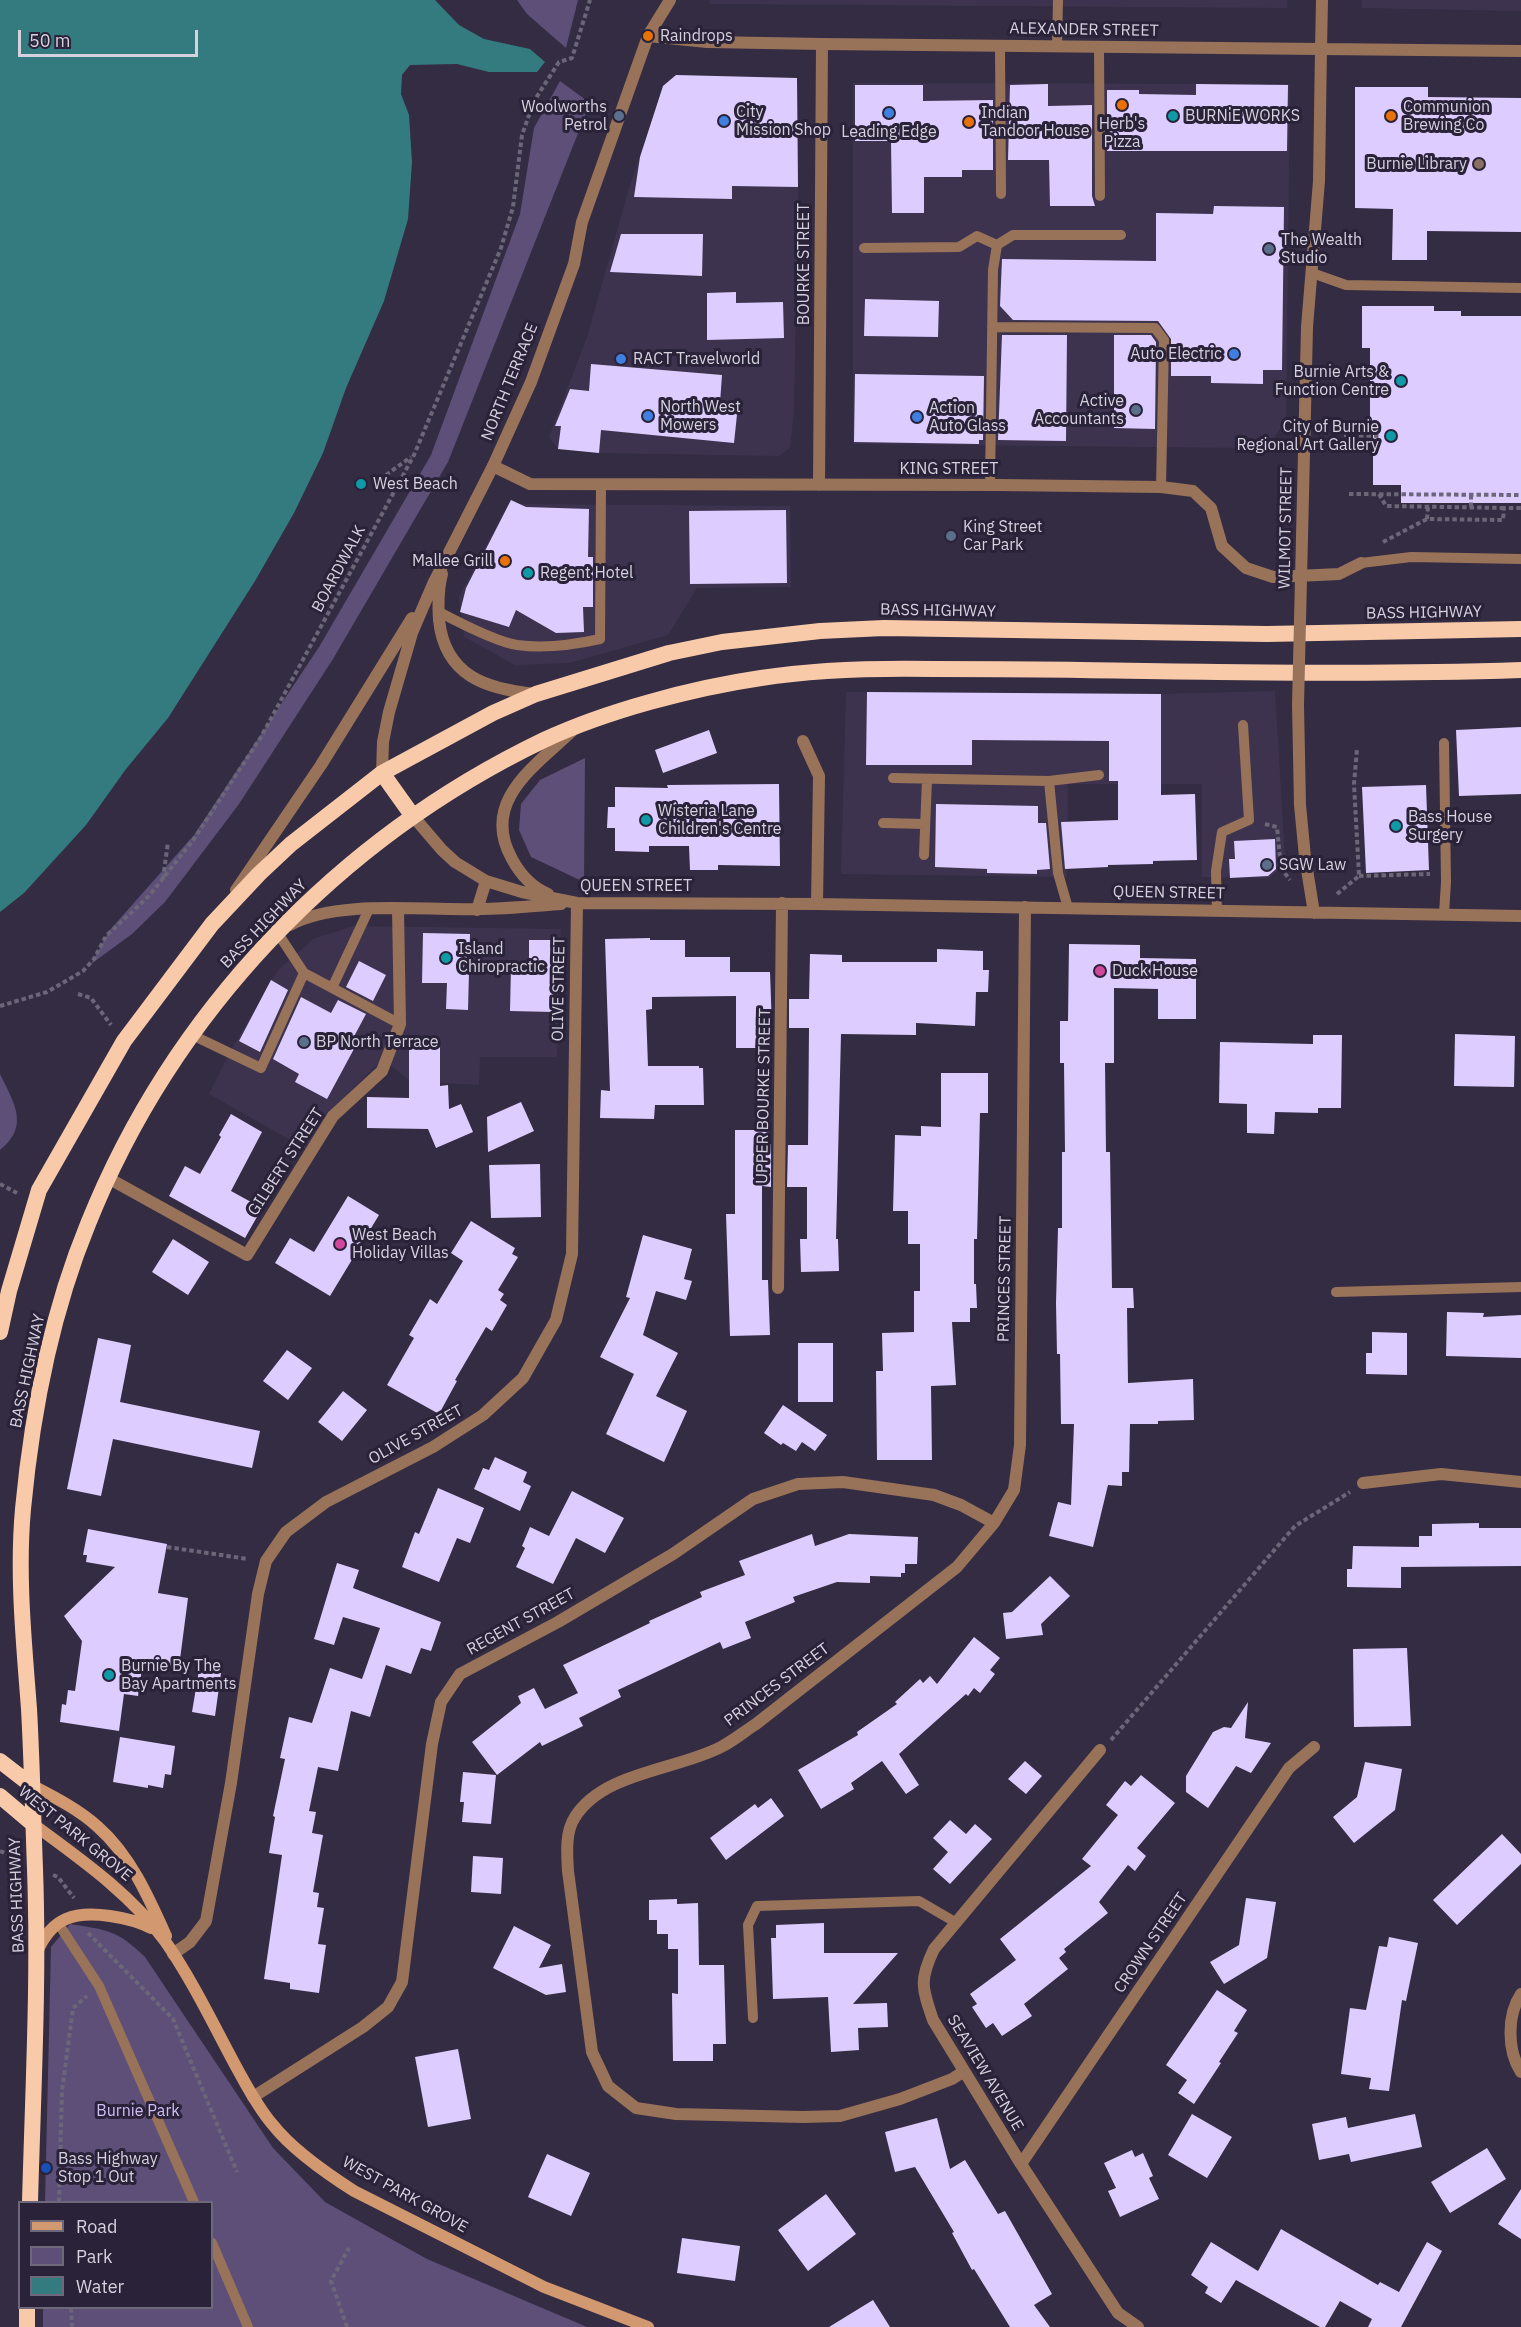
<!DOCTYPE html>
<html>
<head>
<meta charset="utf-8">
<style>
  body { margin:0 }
  #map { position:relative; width:1521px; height:2327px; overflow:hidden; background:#342c42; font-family:"IBM Plex Sans",sans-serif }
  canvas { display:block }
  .legend { position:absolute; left:18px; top:2201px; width:195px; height:108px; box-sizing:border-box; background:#2a2238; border:2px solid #6e687b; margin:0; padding:8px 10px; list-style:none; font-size:18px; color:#d5d1df }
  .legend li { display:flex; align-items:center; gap:12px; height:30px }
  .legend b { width:30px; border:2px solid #6e687b }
  .scale { position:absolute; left:18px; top:30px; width:180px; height:27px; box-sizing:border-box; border:3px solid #d5d1df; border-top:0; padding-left:8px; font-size:18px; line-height:21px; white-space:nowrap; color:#d5d1df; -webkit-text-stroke:4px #2a2238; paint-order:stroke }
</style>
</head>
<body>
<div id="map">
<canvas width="1521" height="2327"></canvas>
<ul class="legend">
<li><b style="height:8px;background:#d2986f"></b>Road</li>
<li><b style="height:16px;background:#5d4f78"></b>Park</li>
<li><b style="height:16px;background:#347b80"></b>Water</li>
</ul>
<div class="scale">50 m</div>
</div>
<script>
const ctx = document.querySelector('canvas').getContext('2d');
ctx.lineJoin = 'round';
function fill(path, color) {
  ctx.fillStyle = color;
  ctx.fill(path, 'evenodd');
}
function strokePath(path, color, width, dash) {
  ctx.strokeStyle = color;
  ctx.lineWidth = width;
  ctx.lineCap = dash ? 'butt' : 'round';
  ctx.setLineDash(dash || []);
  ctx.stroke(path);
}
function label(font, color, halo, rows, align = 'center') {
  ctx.font = font + ' "IBM Plex Sans",sans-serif';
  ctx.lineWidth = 6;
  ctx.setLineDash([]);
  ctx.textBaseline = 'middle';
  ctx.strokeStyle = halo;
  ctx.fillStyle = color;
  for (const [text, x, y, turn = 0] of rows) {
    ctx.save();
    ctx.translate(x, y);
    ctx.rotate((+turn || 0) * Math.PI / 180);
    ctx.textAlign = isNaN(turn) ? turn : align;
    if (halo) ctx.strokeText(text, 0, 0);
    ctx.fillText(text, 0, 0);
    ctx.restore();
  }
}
fill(new Path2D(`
  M709 0H1287V8L710 4Z
  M1362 0H1521V11L1362 8Z
  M676 75 797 78 798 185 794 411 790 448 779 456 599 453 558 449 549 437 588 334 627 195 663 86Z
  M853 83 1290 84 1286 420 1269 445 1251 448 853 444Z
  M508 504 790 506 791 587 697 588 668 635 570 663 515 665 464 637 459 597Z
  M1275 691 1285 857 1281 868 1269 878 1202 877V784H1068L1067 877 841 874 846 692 1161 694Z
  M353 926 561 929 557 1057H480L479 1085 410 1081 383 1059 329 1112 306 1149 209 1094 230 1052 278 970 313 939Z`), '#3d334f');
fill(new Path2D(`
  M517 0H578L566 48 527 14Z
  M560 81 590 103 448 462 333 659 239 804 165 902 132 934 91 964 109 931 194 835 319 647 431 455 520 214 534 128Z
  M585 758 584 882 531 857 519 830 521 804 540 780Z
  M0 1074C14 1103 30 1126 0 1150Z
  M70 1924C108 1930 117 1930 145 1957L273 2148 325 2202 427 2259 587 2327H43V2308H212V2202H45L51 1947Z`), '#5d4f78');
fill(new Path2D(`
  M0 0H435L459 25 484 39 530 49 545 62 537 72H489L457 64 410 65 402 75 401 94 409 115 412 162 408 219 384 301 346 388 323 453 294 513 255 581 168 718 126 769 86 825 24 893 0 912Z`), '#347b80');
fill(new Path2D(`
  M676 75 797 78 798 187 732 186V199L634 197 640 157 663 86Z
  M1048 84V106L1092 105V196L1095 206H1050L1049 160H1008L1010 85Z
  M1196 84 1288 85 1287 151H1107V90H1139V94L1196 95Z
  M855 85H923V101L993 100V170H962V177H924V213H892L891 141H855Z
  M1355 87H1428V97L1521 98V232L1427 231V260H1392L1393 209 1355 208Z
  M1214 206 1284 207 1282 370H1263V384L1211 383V376H1171V339L1158 321 1013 320 1000 306 1002 259 1156 261V213L1213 214Z
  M621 234H703L702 276 610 272Z
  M736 292V303L783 302 784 338 707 340V293Z
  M865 299 939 301 938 337 864 336Z
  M1362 306H1434V311H1461V316H1521V503H1401V485H1373V424H1370V348H1362Z
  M1002 335H1067L1066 441 998 440Z
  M1114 335H1151L1156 342 1155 429 1114 428Z
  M591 364 722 375 720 403 738 405 734 443 601 430 599 453 558 449 561 426H555L570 389 589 391Z
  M855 374 984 376 983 440H979V444L854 442Z
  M511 500 526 507 589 509 588 557H593V607H583L584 632 556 633 516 610 509 627 460 612 466 588Z
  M786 510 787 583 690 584 689 511Z
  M867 692 1161 694V795L1195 794 1197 860 1153 861V864L1108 865V867L1065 869 1061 822 1118 820V781H1109V741L972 740V765H866Z
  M1521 727V794L1459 796 1456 730Z
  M709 730 717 753 663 773 655 750Z
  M779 784 780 866 718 865V870H690L689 846H649V852L615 851V828H607L608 807H615V787L668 788 667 785Z
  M1426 785 1429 870 1366 873 1362 787Z
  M936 804 1038 806V823H1046L1050 869 1037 870V874L987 873V869L935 867Z
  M1275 839 1276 869 1268 876 1230 878 1229 859H1235L1234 841Z
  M423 933 470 934 468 1010 446 1009 447 983H422Z
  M650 938V940H685V957H730V972H770L772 1028H762V1048H736V996L652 997V1009L646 1010 648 1066H699V1068H703L704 1105H655L654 1119 600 1118 601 1090 610 1091 605 939Z
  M529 940H554L553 1012 510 1011 511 967 529 968Z
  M1069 944 1140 945V958L1196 959V1019H1158V989L1114 988V1063H1105L1106 1152H1110L1112 1288H1133L1134 1308H1127L1128 1383 1193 1379 1194 1420 1158 1421V1424H1130L1129 1472H1122V1486L1108 1485 1093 1547 1049 1536 1058 1502 1071 1505 1074 1424H1061L1060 1354H1057L1056 1303 1058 1228H1062V1152H1065L1064 1063H1060V1021H1068Z
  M937 949 983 951V970H989L988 992H976L975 1026 916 1023V1035L841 1034 836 1239H838L839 1271 801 1272 800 1239H807V1187H787L788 1145H808L809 1028H789V999H809L810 954 842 955V962H937Z
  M359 961 386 975 373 1001 346 987Z
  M271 980 288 990 260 1052 239 1041Z
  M301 997 331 1013 338 1000 366 1014 350 1044 355 1047 327 1099 295 1082 299 1074 273 1059Z
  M1455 1034 1515 1036 1514 1087 1454 1086Z
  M1313 1035H1342L1341 1108H1318V1113L1275 1112 1274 1134 1247 1133V1104L1219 1103 1220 1042 1313 1044Z
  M440 1045V1086L448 1085 449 1109 461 1104 473 1132 436 1148 428 1129 367 1128V1097L409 1098V1046Z
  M941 1073H988V1113H980L977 1239H974V1284H976L977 1308H970V1322H952L956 1385 931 1386 932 1460H877L876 1371H883L882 1333 914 1332V1291H920V1244H908V1211H893L895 1135 921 1136V1126L941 1127Z
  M521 1102 534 1131 488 1152 487 1117Z
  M231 1114 262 1132 231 1191 262 1208 245 1238 169 1196 185 1166 200 1174 221 1137 219 1135Z
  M735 1130H769V1144H771V1187L762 1186V1280H768L770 1335 730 1336 726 1214H735Z
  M540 1164 541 1217 491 1218 489 1165Z
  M348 1196 379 1215 330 1296 275 1263 290 1238 314 1252Z
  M471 1221 515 1248 512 1254 518 1257 498 1290 504 1294 500 1300 507 1305 492 1331 486 1327 455 1380 457 1381 439 1414 387 1385 414 1338 409 1335 430 1299 437 1304 463 1261 451 1253Z
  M643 1235 692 1249 684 1279 692 1281 686 1300 656 1291 643 1335 678 1353 656 1396 687 1411 664 1462 606 1434 634 1374 600 1357 630 1298 626 1297Z
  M173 1239 209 1262 188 1295 152 1272Z
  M1447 1312 1484 1313 1483 1317 1521 1315V1358L1446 1356Z
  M1372 1332 1407 1333V1375L1366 1374V1353H1372Z
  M98 1338 131 1345 120 1402 260 1431 252 1468 113 1439 101 1496 67 1489Z
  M798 1343H833V1402H798Z
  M287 1350 312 1368 288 1400 263 1381Z
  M343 1391 367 1410 342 1441 318 1422Z
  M783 1405 827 1435 815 1451 802 1442 796 1451 783 1443 781 1445 764 1433Z
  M495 1457 527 1472 523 1482 531 1486 520 1511 474 1489 483 1468 489 1470Z
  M438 1488 484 1508 470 1543 457 1538 439 1582 402 1567 415 1532 419 1534Z
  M572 1491 624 1518 605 1553 576 1538 553 1584 516 1567 525 1548 522 1546 530 1527 549 1536Z
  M1479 1523V1528H1521V1566L1401 1567V1588L1347 1587V1569H1352L1353 1546 1419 1547V1536H1432V1524Z
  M88 1529 167 1544 158 1593 188 1598 179 1667 143 1662 138 1696 124 1694 119 1731 60 1722 62 1704 66 1705 68 1690 75 1691 82 1641 64 1616 115 1567 86 1562 87 1555H83Z
  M812 1534 815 1546 849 1534 918 1537 917 1564H905V1573H901V1577L870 1576V1583L837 1582 793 1597 795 1602 745 1622 751 1638 723 1649 720 1642 618 1690 621 1697 579 1718 583 1726 542 1746 540 1742 497 1775 472 1742 521 1703 518 1696 534 1688 545 1709 578 1693 563 1665 650 1623 649 1621 702 1597 700 1592 745 1575 739 1561Z
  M337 1563 359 1570 353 1588 441 1622 431 1651 421 1648 411 1674 386 1665 370 1717 351 1711 338 1771 318 1767 309 1811 316 1812 312 1833 323 1835 313 1892 319 1893 317 1907 324 1908 318 1944 326 1945 319 1993 290 1989V1983L264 1979 282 1855 269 1853 275 1817 273 1816 285 1759 280 1758 289 1717 312 1723 330 1668 362 1679 380 1628 343 1617 334 1645 314 1639Z
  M1050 1576 1070 1596 1041 1624 1043 1635 1006 1639 1003 1613 1012 1612Z
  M974 1637 1000 1658 990 1670 995 1674 980 1693 974 1688 968 1696 966 1694 899 1754 919 1785 906 1794 882 1761 851 1783 854 1789 821 1809 798 1770 858 1735 857 1732 897 1704 895 1702 920 1679 923 1683 930 1676 937 1684Z
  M1407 1648 1411 1726 1354 1727 1353 1649Z
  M199 1670 221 1673 215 1716 192 1712Z
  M1248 1702 1245 1738 1271 1743 1251 1773 1236 1766 1208 1808 1186 1792V1776L1213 1732 1224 1727 1231 1728Z
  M120 1737 175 1746 171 1775 165 1774 163 1788 148 1785V1788L113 1782Z
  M1025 1761 1042 1776 1026 1794 1008 1779Z
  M1365 1762 1402 1769 1395 1810 1354 1843 1333 1817 1357 1797Z
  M463 1772 496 1775 491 1824 462 1822 464 1802H460Z
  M1141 1775 1175 1803 1137 1848 1146 1856 1135 1871 1128 1865 1099 1902 1108 1913 1064 1949 1066 1952 1059 1958 1068 1969 1024 2004 1032 2016 1002 2036 993 2023 986 2028 972 2007 977 2004 970 1994 1016 1960 1000 1939 1091 1866 1082 1859 1118 1815 1106 1805 1125 1781 1131 1786Z
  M771 1798 784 1816 726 1860 710 1838 755 1804 758 1808Z
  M950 1820 966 1834 975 1824 992 1839 950 1884 933 1869 948 1852 933 1838Z
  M1502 1834 1521 1854V1864L1457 1925 1433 1900Z
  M473 1856 503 1858 501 1894 471 1892Z
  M1246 1898 1276 1902 1267 1958 1224 1984 1210 1962 1239 1945Z
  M677 1899V1904L698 1903 699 1965H724L726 2044H713V2061H673L672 1993 678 1994V1949H668V1934H657V1920H649V1900Z
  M824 1923V1953H898L853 2004 887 2003 888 2027 858 2028 859 2050 831 2052 828 1997 773 1999 771 1938H776V1925Z
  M514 1926 551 1945 539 1968 562 1964 566 1992 546 1995 493 1968Z
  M1389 1937 1418 1943 1406 2001 1402 2000 1389 2091 1369 2089 1371 2078 1341 2074 1350 2008 1366 2010 1379 1946 1387 1947Z
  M1217 1990 1247 2010 1234 2031 1238 2033 1219 2062 1221 2063 1194 2104 1178 2093 1187 2080 1166 2065Z
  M458 2049 471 2119 428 2127 415 2057Z
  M1192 2114 1232 2137 1207 2178 1168 2155Z
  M1415 2114 1422 2147 1351 2162 1349 2154 1319 2160 1312 2124 1346 2117 1348 2128Z
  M937 2118 950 2169 965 2160 998 2214 1005 2211 1052 2294 1034 2305 1050 2327H1010L974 2269 972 2270 952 2233 954 2232 915 2167 895 2172 885 2132Z
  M1487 2148 1506 2179 1450 2213 1431 2182Z
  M1132 2150 1135 2157 1143 2153 1153 2176 1149 2178 1159 2199 1120 2217 1108 2191 1116 2188 1104 2163Z
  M547 2154 590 2173 571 2216 528 2197Z
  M1521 2189V2239L1498 2224Z
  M826 2194 856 2234 808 2271 778 2230Z
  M1281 2229 1378 2285 1380 2282 1399 2292 1427 2242 1442 2251 1401 2327H1368L1372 2319 1340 2301 1325 2327H1320L1236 2280 1221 2303 1205 2293 1208 2287 1191 2275 1211 2242 1258 2271Z
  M682 2238 740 2246 735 2281 677 2273Z
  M873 2300 890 2327H829Z`), '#dcf');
strokePath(new Path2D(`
  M1344 435 1381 436
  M386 475 411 457
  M1349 494 1521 495
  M1379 494 1386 506 1504 508
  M1471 507V495
  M1427 519 1428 507
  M1383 542 1427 519 1503 520 1504 508H1521
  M1265 824 1277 827 1281 868 1290 880
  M1359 876 1430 874
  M163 879 168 842
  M1337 894 1359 876 1354 784 1357 749
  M78 994 91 998 111 1025
  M0 1006 47 992 83 971 94 959 106 936 149 896 194 839 261 737 414 455 501 248 513 207 522 135 534 101 559 62 572 58 590 0
  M0 1184 17 1193
  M167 1547 248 1559
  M1111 1740 1295 1526 1350 1492
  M0 1851 17 1858
  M53 1875 58 1877 74 1898
  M88 1933 173 2019 237 2172
  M59 2202 62 2091 73 2008 87 1996
  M71 2308 72 2327
  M347 2327 331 2281 349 2248`), '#6c6679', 4, [4.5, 3]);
strokePath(new Path2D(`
  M1000 46 1001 194
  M1057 46 1058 0
  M1099 47 1100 196
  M864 248 959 247 977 236 997 245
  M1312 273 1346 285 1521 288
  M992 327 1155 328 1164 340 1161 487
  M990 485 993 270 997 245 1013 235H1121
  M1361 563 1411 557 1521 559
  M439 612C458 622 496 642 517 645 546 649 573 645 600 639L601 486
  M1444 743 1446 882 1444 914
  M893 778 1049 781 1058 873 1068 908
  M1049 781 1099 775
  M883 823 925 824
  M924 855 927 779
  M1217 911 1216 871 1222 832 1249 820 1243 725
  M304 973 400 1024
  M332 988 369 909
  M190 1034 261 1068 304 973 277 932
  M1336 1292 1521 1287
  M58 1923 99 1986 194 2202
  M753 2018 748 1925 757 1906 919 1901 955 1922
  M212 2243 248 2327`), '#98735a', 10);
strokePath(new Path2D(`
  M1307 327 1319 181 1321 49
  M493 466 530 484 999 485 1161 487 1193 491 1211 508 1222 546 1246 568 1273 577 1318 575 1339 574 1361 563
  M819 485 822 44
  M803 741 819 776 817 904
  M412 815 442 850 455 862 486 881 522 892 577 903 817 904 1521 916
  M1305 857 1314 913
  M548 894C532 887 520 874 512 859 480 802 534 767 571 732
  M477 910 486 881
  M290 925C339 899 423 911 478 909 506 909 534 906 561 904
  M108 1178 247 1255 333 1116 382 1071 400 1024 398 909
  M778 1288 782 903
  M1363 1483 1441 1474 1521 1482
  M1100 1750 934 1949C919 1980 922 1988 933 2020L1021 2164 1118 2313 1138 2327
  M173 1954 190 1942 206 1921 231 1783 258 1594 266 1561 286 1532 326 1502 433 1447 483 1415 523 1378 556 1320 572 1254 577 903
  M1521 1994C1507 2015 1507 2050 1521 2072
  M963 2072 952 2079 900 2099 840 2116 803 2117 676 2114 636 2108 608 2086 592 2052 568 1871C567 1854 565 1832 575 1817 603 1772 677 1770 721 1747 733 1741 745 1731 756 1724L957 1567 994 1523 1014 1490 1020 1445 1025 907
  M253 2097 363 2027 388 2007 402 1982 432 1744 441 1702 460 1674 558 1622 673 1554 753 1499 798 1484 843 1482 934 1495 961 1505 994 1523
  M1021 2164 1289 1768 1314 1747`), '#98735a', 12);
strokePath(new Path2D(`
  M648 36 707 42 822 44 1521 51
  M1321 49 1322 0
  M442 574C438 589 438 605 439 620 445 676 486 689 535 694
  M382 773 383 742 389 712 412 633 433 584 493 466 531 382 574 264 582 222 648 36 670 0
  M236 890 321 765 412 618`), '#98735a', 12);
strokePath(new Path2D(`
  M31 1785C54 1797 78 1809 98 1827 130 1855 149 1898 166 1936
  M33 1824C79 1858 131 1894 165 1941 193 1981 215 2028 239 2072 249 2090 259 2109 273 2125 291 2148 329 2175 354 2191L544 2287 648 2327
  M37 1952C52 1917 75 1911 110 1916 124 1918 138 1921 151 1928`), '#d2986f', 12);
strokePath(new Path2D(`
  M382 773 412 815
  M0 1332 9 1291 39 1190 124 1041 212 924 259 874 291 844 382 773 493 713 536 694 669 653 722 642 820 631 884 628 1267 634 1521 629
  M0 1761 31 1785
  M0 1796 33 1824
  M30 2202C33 2091 39 1980 35 1869 33 1816 32 1762 29 1709 24 1642 17 1576 23 1509 32 1413 51 1314 88 1224 173 1012 338 839 544 740 606 711 693 688 761 678 819 669 876 668 934 669 983 669 1032 669 1081 670 1227 672 1374 675 1521 670
  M27 2327V2308`), '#f9caaa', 16);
strokePath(new Path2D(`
  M1305 857 1300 805 1298 705 1307 327`), '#98735a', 12);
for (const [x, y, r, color] of [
  [648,36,6,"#e8710a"],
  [1122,105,6,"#e8710a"],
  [889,113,6,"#3f7fe0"],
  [619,116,6,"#5c6f8a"],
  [1173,116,6,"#0f9aa8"],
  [1391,116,6,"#e8710a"],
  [724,121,6,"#3f7fe0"],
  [969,122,6,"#e8710a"],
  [1479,164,6,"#8d6e63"],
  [1269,249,6,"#5c6f8a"],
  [1234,354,6,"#3f7fe0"],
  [621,359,6,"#3f7fe0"],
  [1401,381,6,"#0f9aa8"],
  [1136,410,6,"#5c6f8a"],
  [648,416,6,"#3f7fe0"],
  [917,417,6,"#3f7fe0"],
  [1391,436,6,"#0f9aa8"],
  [361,484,6,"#0f9aa8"],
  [951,536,6,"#5c6f8a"],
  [505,561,6,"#e8710a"],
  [528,573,6,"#0f9aa8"],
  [646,820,6,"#0f9aa8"],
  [1396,826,6,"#0f9aa8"],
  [1267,865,6,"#5c6f8a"],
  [446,958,6,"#0f9aa8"],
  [1100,971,6,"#d1479c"],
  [304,1042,6,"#5c6f8a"],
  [340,1244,6,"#d1479c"],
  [109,1675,6,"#0f9aa8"],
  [46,2168,6,"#1a4fb4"]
]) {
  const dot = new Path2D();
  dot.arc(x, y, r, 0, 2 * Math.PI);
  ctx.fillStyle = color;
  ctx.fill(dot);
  strokePath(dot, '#2a2238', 2);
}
label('16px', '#d5d1df', '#2a2238', [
  ["ALEXANDER STREET",1084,30,1],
  ["BOURKE STREET",804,264,-90],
  ["NORTH TERRACE",510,382,-68],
  ["KING STREET",949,469],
  ["WILMOT STREET",1286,528,-89],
  ["BOARDWALK",339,569,-62],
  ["BASS HIGHWAY",938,611,1],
  ["BASS HIGHWAY",1424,613,-1],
  ["QUEEN STREET",636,886],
  ["QUEEN STREET",1169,893,1],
  ["BASS HIGHWAY",264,924,-46],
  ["OLIVE STREET",559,989,-89],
  ["UPPER BOURKE STREET",764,1096,-89],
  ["GILBERT STREET",286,1162,-57],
  ["PRINCES STREET",1005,1279,-89],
  ["BASS HIGHWAY",28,1371,-78],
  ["OLIVE STREET",416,1435,-29],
  ["REGENT STREET",521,1622,-29],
  ["PRINCES STREET",777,1685,-37],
  ["WEST PARK GROVE",75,1834,39],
  ["BASS HIGHWAY",17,1895,-92],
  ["CROWN STREET",1151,1943,-56],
  ["SEAVIEW AVENUE",985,2073,59],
  ["WEST PARK GROVE",405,2195,29]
]);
label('16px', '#d5d1df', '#2a2238', [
  ["Raindrops",660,36],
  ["Woolworths",607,107,"right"],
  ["Petrol",607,125,"right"],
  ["Communion",1403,107],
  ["Brewing Co",1403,125],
  ["City",736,112],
  ["Mission Shop",736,130],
  ["Indian",981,113],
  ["Tandoor House",981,131],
  ["BURNiE WORKS",1185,116],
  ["Herb's",1122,124,"center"],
  ["Pizza",1122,142,"center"],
  ["Leading Edge",889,132,"center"],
  ["Burnie Library",1467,164,"right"],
  ["The Wealth",1281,240],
  ["Studio",1281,258],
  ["Auto Electric",1222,354,"right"],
  ["RACT Travelworld",633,359],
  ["Burnie Arts &",1389,372,"right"],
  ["Function Centre",1389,390,"right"],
  ["Active",1124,401,"right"],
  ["Accountants",1124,419,"right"],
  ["North West",660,407],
  ["Mowers",660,425],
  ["Action",929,408],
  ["Auto Glass",929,426],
  ["City of Burnie",1379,427,"right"],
  ["Regional Art Gallery",1379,445,"right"],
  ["West Beach",373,484],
  ["King Street",963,527],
  ["Car Park",963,545],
  ["Mallee Grill",493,561,"right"],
  ["Regent Hotel",540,573],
  ["Wisteria Lane",658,811],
  ["Children's Centre",658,829],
  ["Bass House",1408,817],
  ["Surgery",1408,835],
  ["SGW Law",1279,865],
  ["Island",458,949],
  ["Chiropractic",458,967],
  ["Duck House",1112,971],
  ["BP North Terrace",316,1042],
  ["West Beach",352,1235],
  ["Holiday Villas",352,1253],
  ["Burnie By The",121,1666],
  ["Bay Apartments",121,1684],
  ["Bass Highway",58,2159],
  ["Stop 1 Out",58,2177]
], 'left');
label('16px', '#d0bdf6', '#2a2238', [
  ["Burnie Park",138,2111]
]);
</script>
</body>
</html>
